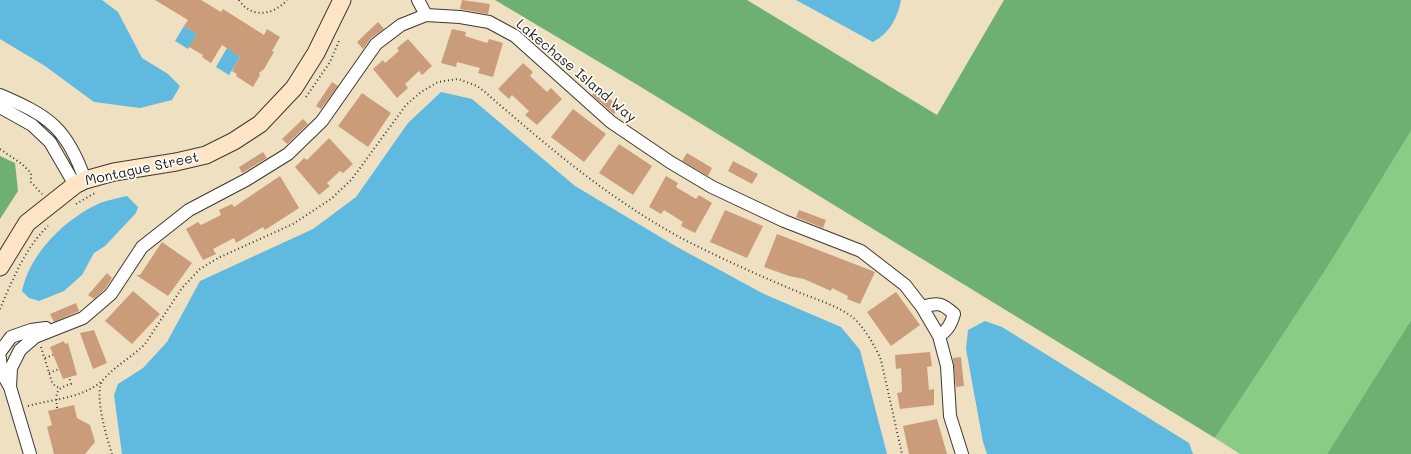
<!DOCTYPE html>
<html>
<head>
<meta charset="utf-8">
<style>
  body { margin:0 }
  canvas { display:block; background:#efe0c1 }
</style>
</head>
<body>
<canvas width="1411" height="454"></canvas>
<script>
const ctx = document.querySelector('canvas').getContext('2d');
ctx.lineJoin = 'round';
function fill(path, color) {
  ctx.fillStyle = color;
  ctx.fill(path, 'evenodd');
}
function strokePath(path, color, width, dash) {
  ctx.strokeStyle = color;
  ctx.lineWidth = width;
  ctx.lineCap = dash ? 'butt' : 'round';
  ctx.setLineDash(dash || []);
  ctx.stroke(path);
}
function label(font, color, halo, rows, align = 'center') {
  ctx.font = font + ' Mali,sans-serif';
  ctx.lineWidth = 3.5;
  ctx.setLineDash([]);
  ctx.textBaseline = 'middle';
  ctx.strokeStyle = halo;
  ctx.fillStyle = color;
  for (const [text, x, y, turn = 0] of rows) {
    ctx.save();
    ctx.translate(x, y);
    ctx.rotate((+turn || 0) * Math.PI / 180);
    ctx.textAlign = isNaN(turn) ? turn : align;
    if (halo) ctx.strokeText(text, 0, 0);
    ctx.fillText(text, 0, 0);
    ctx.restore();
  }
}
fill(new Path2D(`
  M1411 131V320L1327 454H1240L1215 438 1330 263Z`), '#89cc85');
fill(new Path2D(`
  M495 0H747L937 115 1004 0H1411V131L1330 263 1215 438 636 84Z
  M0 156 15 163 18 191 0 219Z
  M1411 320V454H1327Z`), '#6eb072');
fill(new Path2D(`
  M0 0H102L118 12 142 58 168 74 180 86 172 100 140 108 94 102 45 66 0 39Z
  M796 0H901C898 17 889 34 873 42Z
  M184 26 197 34 188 49 175 41Z
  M227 48 240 57 229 75 216 67Z
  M441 92 472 99 575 186 677 247 764 294 841 327 860 350 887 454H122L114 395 118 384 143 368 167 342 200 281 313 229 356 197 408 123Z
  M127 196 138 207 136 213 105 246 94 253 82 275 64 291 39 301 29 298 22 291C30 253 65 219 100 203 108 200 118 198 127 196Z
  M985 321 1002 327 1189 443 1193 454H987L983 442 966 349 968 330Z`), '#60b9de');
fill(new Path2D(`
  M155 0H201L221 12 223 9 264 35 267 29 280 37 272 51 274 52 264 69 259 73 260 75 253 87 236 76 237 74 232 71 240 57 222 45 211 63 202 57 203 55 189 47 197 34 184 26 188 20Z
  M462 0 490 4 488 14 460 9Z
  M378 22 384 29 371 38 363 49 357 42Z
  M452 29 466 32 465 36 487 43 489 39 503 43 493 77 478 73 480 68 457 62 456 67 441 63Z
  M408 39 432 66 422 75 419 71 405 84 408 88 397 98 373 69 383 60 385 63 399 51 397 48Z
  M523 63 533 72 530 76 547 92 551 88 562 99 537 125 525 115 529 111 512 95 509 99 498 89Z
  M332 82 338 86 321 109 316 106Z
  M597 89 620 107 614 114 592 95Z
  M362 93 391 113 368 147 338 126Z
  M573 109 606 134 584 162 551 137Z
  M303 119 308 124 287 144 282 139Z
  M329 138 353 164 343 173 340 171 327 183 330 186 319 195 295 167 304 158 307 160Z
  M619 144 652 166 633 195 599 173Z
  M263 152 267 158 242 173 239 167Z
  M687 153 712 168 708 176 682 161Z
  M733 161 758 174 752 184 728 171Z
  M280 176 299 208 265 230 263 227 236 243 234 238 213 249 216 254 203 260 186 229 198 222 201 225 221 215 219 210 232 204 234 207Z
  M666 176 678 183 676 187 696 199 699 195 712 203 695 233 681 226 683 222 664 210 661 214 649 207Z
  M725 210 763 226 747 258 710 242Z
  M799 210 826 220 823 228 796 217Z
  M777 234 875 272 860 304 847 299 848 296 832 288 831 291 804 279 789 276 764 267Z
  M162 242 192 263 168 296 136 275H140Z
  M107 273 112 278 105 289 94 299 88 295Z
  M133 291 160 314 132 344 105 321Z
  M896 292 920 325 891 346 867 312Z
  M76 303 79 311 54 322 50 314Z
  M94 330 107 363 93 369 80 333Z
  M64 341 65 344 68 343 77 375 63 379 50 347Z
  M930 352 932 366 927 367 929 390 934 389V405L900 409 897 393 902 392 901 368 896 369 895 355Z
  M961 357 964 386 956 387 953 358Z
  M74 405 77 418 90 425 95 442 85 454H54L47 427 52 425 48 411Z
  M937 419 947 454H909L903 426Z`), '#ca9c79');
const street = new Path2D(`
  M418 0 426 15
  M0 95C49 116 67 128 85 180
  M0 107 32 125 50 142 75 185
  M922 307C938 302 942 303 954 314 951 324 948 330 939 336
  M0 352 11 337 31 330 46 328
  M0 358 1 371 10 387 30 454
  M10 387 11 368 20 350 35 337 83 318 111 294 142 247 189 210 246 180 288 154 322 121 376 44 401 25 426 15 460 17 489 22 515 36 611 122 670 162 712 187 784 221 861 251 905 285 922 307 939 336 947 366 950 416 962 454`);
const secondary = new Path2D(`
  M0 267 27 223 75 185 85 180 114 172 176 162 206 155 234 141 260 124 294 88 316 53 342 0`);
strokePath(street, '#3c3935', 14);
strokePath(secondary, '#3c3935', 19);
strokePath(new Path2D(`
  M239 0C251 19 274 15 287 0
  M306 97 330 62 339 41
  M0 149 22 164 31 173V182L42 194
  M76 204 95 193
  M0 309C12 281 25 248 48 226
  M41 347 52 382 55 386 60 388
  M45 358 53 355
  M49 373 59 369
  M28 406C52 399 80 399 101 382
  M57 408C56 392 55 389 71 384L69 377
  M112 454C107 439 93 392 103 380 115 366 132 357 145 344L182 288 200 269 218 258 293 224 331 199 352 179 406 105 421 92 438 82 458 79 477 86 485 92C547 146 609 199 683 239 720 258 758 275 796 291 814 299 834 304 851 316 862 324 876 347 881 360L902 454`), '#3c3935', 2, [1, 3]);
strokePath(street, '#fff', 12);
strokePath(secondary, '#ffe4c6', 17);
label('14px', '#1c1c1c', '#fdfcf7', [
  ["Lakechase Island Way",576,71,40],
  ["Montague Street",142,169,-12]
]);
</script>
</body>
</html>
